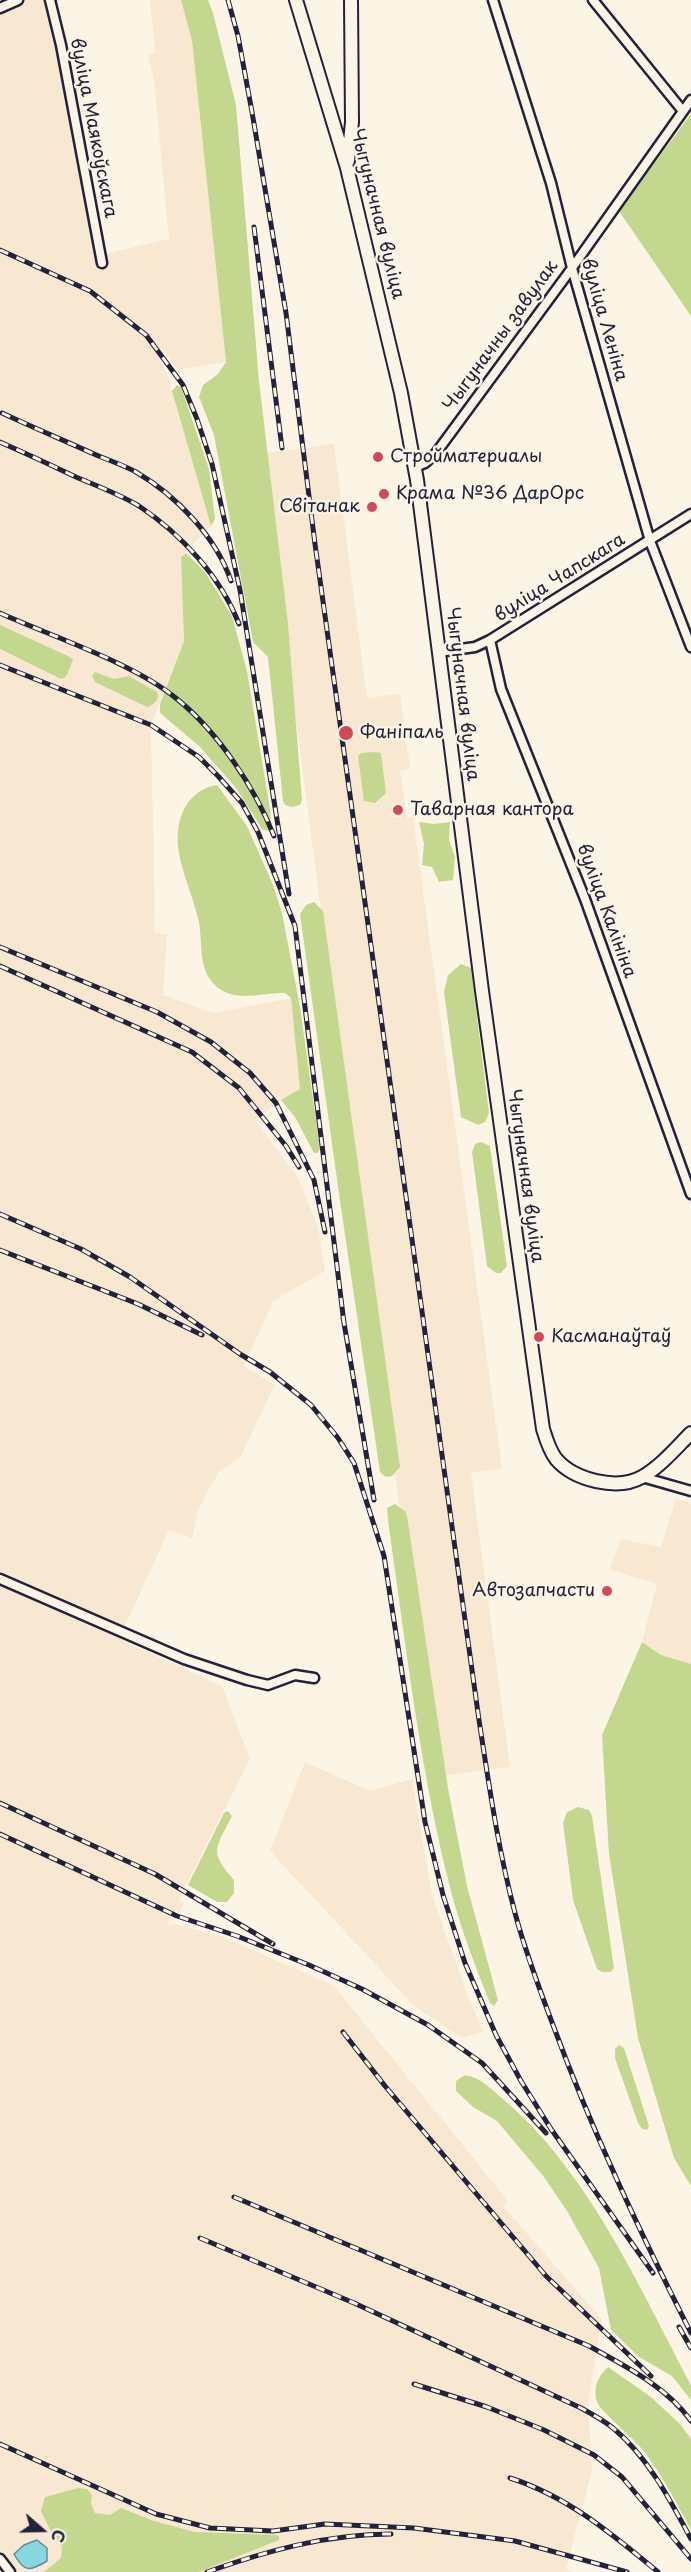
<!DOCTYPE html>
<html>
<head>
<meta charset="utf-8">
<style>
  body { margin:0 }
  #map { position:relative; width:691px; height:2572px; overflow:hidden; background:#fcf5e5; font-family:"Playpen Sans",sans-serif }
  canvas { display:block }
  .north { position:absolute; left:12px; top:2500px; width:60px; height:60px; -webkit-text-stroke:4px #fcf5e5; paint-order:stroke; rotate:110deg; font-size:16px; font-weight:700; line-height:24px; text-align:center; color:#22223b }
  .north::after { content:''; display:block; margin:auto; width:21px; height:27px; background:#22223b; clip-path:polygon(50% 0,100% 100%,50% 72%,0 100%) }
</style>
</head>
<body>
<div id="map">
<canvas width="691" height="2572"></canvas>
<div class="north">С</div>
</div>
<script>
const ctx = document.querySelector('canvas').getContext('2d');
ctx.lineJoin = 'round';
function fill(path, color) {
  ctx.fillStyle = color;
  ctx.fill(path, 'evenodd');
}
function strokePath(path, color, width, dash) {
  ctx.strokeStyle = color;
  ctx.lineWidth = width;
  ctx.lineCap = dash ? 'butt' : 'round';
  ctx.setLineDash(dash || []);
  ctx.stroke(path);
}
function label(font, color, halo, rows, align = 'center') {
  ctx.font = font + ' "Playpen Sans",sans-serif';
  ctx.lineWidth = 5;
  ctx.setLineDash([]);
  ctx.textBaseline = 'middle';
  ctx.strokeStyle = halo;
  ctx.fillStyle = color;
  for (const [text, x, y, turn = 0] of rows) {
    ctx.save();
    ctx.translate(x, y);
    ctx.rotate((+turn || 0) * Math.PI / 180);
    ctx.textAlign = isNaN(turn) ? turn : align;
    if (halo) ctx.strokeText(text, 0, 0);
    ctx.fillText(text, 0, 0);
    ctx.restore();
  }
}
fill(new Path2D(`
  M0 0H46L54 26 95 256 169 239 154 81 148 55 155 53 150 0H181L192 41 226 362 177 370 163 349 156 353 167 374 211 526 181 557 184 641 151 725 155 934H167L163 995 213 1013 291 998 300 1089 276 1103 255 1121 298 1178 318 1227 325 1271 273 1301 244 1366 275 1385 241 1456 220 1471 208 1490 198 1511 192 1538 169 1530 119 1639 222 1686 250 1759 184 1889 179 1900 184 1903 180 1912 175 1910 167 1925 175 1924 224 1937 334 1986 508 2201 503 2206 602 2319 588 2402 592 2471 566 2569 573 2572H0Z
  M334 444 367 698 400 694 410 768 400 771 407 818 413 817 502 1469 471 1473 510 1767 435 1777 261 454Z
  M676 1499 691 1503V1664L661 1655 642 1642 657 1584 609 1569 621 1539 661 1547Z
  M305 1762 370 1791 412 1779 432 1895 468 1997 483 2031 462 2038 413 2005 270 1851Z`), '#f9e8d1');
fill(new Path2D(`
  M181 0H208L213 13 236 105 259 381 288 624 302 800 300 805 292 807 285 805 283 801 268 657 253 642 214 435 199 397 203 385 218 374 226 362 192 41Z
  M691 114V316L619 211Z
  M177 385 181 387 209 469 215 519 211 526 172 391Z
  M186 553 205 572 232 616 247 671 270 809 271 828 268 831 262 829 236 788 199 746 160 713V704L184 641 181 557Z
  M0 625 70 657 73 660 66 677 61 679 0 649Z
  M95 672 114 679 129 676 157 692C160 699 154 705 147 707L95 682 92 676Z
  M374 752 381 753 386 793 375 803 364 801 358 756 361 753Z
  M217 785 247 826 273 885 282 913 300 1007 320 1149 317 1153H314L295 1117 281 1100 300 1089 291 998 285 993C263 992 236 1003 217 987 196 969 204 942 198 918 189 881 164 840 187 804 195 793 204 787 217 785Z
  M419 822 434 824 450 822 449 840 455 857 453 880 439 882 432 867 422 865 424 844Z
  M314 902 323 911 400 1467 392 1476 386 1477 380 1472 339 1194 300 914 306 905Z
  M461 964 471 968 489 1113 485 1122 478 1125 461 1117 444 992 448 975Z
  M481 1142 490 1146 507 1266 501 1273H496L487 1266 472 1152 475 1144Z
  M395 1504 405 1511 407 1516 448 1788 467 1886 498 2000 494 2006 490 2003C476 1968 462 1932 452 1895 420 1773 406 1645 388 1521L387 1508Z
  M642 1642 661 1655 691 1664V2186L674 2158 638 2038 609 1854 602 1735Z
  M578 1807 589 1810 592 1816 614 1968 611 1972H602L597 1969 573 1900 563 1823 567 1812Z
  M228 1811 232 1816C216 1848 208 1851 234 1880V1893L227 1902H217L188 1885 224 1813Z
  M619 2045 624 2048 649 2126 647 2130 642 2129 638 2123 615 2058V2049Z
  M465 2075C482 2078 491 2089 503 2099 589 2172 639 2287 691 2385V2400L672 2376 639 2357 611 2330 599 2268 567 2211 544 2177 497 2121 473 2107 456 2091V2081Z
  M608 2367 651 2397 681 2425 691 2439V2530C676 2502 662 2475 643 2450 635 2440 601 2411 598 2404 592 2390 597 2377 608 2367Z
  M78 2488 87 2489 92 2495 91 2503 95 2513 110 2515 121 2508 154 2521 195 2532 276 2535 279 2536V2540L199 2572H44L61 2558 62 2547 52 2534 41 2511 45 2497Z`), '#c3d88e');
const water = new Path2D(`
  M37 2540 47 2548V2561C29 2572 24 2572 14 2554L24 2545Z`);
fill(water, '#86d7e0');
strokePath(water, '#5e8f9e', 1.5);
const street = new Path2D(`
  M50 0 61 45 102 263
  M493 0 551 183 572 268 650 541 691 647
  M593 0 682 110
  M0 8 18 0
  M415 467 425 463 436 453 572 268 691 100
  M490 640 501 689 585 899 691 1194
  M439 652 475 647 490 640 691 514
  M642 1477 691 1491
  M0 1579 184 1659 247 1680 268 1685 295 1675 314 1678
  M0 2559 10 2572`);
const secondary = new Path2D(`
  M296 0 347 168 401 393 417 480 482 991 543 1429C546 1439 550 1451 556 1459 574 1480 617 1491 642 1477 661 1466 676 1448 691 1433
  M348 161 352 122 351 0`);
strokePath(street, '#22223b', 13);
strokePath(secondary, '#22223b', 16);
strokePath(street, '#fcf5e5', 8);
strokePath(secondary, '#fcf5e5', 12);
const rail = new Path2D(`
  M228 0 238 36 252 112 286 313 315 544 479 1720C489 1785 498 1849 515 1913 525 1951 539 1988 553 2025 592 2131 640 2232 691 2333
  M254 227 282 448
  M0 250 90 291 146 335 183 385 197 419 212 464 240 590 289 894
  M2 413C32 427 63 440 94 454 108 460 123 465 136 472 177 496 216 537 231 581
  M0 442C25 453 51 465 76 477 97 486 119 494 139 506 181 534 221 577 239 624
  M0 613C53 637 134 663 177 699 218 732 255 788 274 836
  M0 665 151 725 199 757 218 776 242 803 258 832 295 926 344 1323
  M0 947 157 1012 211 1042 250 1073 276 1103 314 1180 325 1232
  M0 966 192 1052 239 1088 286 1146 299 1167
  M0 1214 81 1249 130 1277 240 1354 270 1372 311 1405 338 1438 354 1463 384 1556 425 1822 443 1895 465 1963 496 2035 521 2081 551 2129 653 2273
  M0 1250 138 1304 202 1335
  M343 1317 374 1500
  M0 1803 155 1874 273 1944
  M0 1834 177 1916 237 1936 309 1965 362 1989 428 2025 482 2063 546 2133
  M343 2032 385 2086 546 2276 651 2376
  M234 2197 589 2346C625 2366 667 2387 691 2421
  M200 2238 354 2303 581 2408C592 2414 603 2420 613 2428 648 2457 670 2500 691 2539
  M679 2327 691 2348
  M414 2384 487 2407 544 2430 594 2455 622 2477 691 2559
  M0 2444 156 2514 210 2528 273 2531 325 2524 414 2528 515 2541 627 2572
  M510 2478C567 2496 612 2534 658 2572
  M207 2572C266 2551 327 2534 391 2534`);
strokePath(rail, '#22223b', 5);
strokePath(rail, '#fcf5e5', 3, [9]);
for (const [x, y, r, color] of [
  [378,457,6,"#d1495b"],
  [384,494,6,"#d1495b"],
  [372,507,6,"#d1495b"],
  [346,733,8,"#d1495b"],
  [398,810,6,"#d1495b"],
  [539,1337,6,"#d1495b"],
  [607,1591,6,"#d1495b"]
]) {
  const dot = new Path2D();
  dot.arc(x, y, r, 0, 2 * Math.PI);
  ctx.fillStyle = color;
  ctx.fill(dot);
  strokePath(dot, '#fcf5e5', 2);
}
label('18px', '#22223b', '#fcf5e5', [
  ["вуліца Маякоўскага",93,128,79],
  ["Чыгуначная вуліца",377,214,76],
  ["вуліца Леніна",604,320,74],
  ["Чыгуначны завулак",501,336,-54],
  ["вуліца Чапскага",560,578,-32],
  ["Чыгуначная вуліца",462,694,83],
  ["вуліца Калініна",606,911,70],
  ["Чыгуначная вуліца",525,1176,82]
]);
label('18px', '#22223b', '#fcf5e5', [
  ["Стройматериалы",390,457],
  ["Крама №36 ДарОрс",396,494],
  ["Світанак",360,507,"right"],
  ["Фаніпаль",360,733],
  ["Таварная кантора",410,810],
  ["Касманаўтаў",551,1337],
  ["Автозапчасти",595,1591,"right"]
], 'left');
</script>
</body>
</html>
